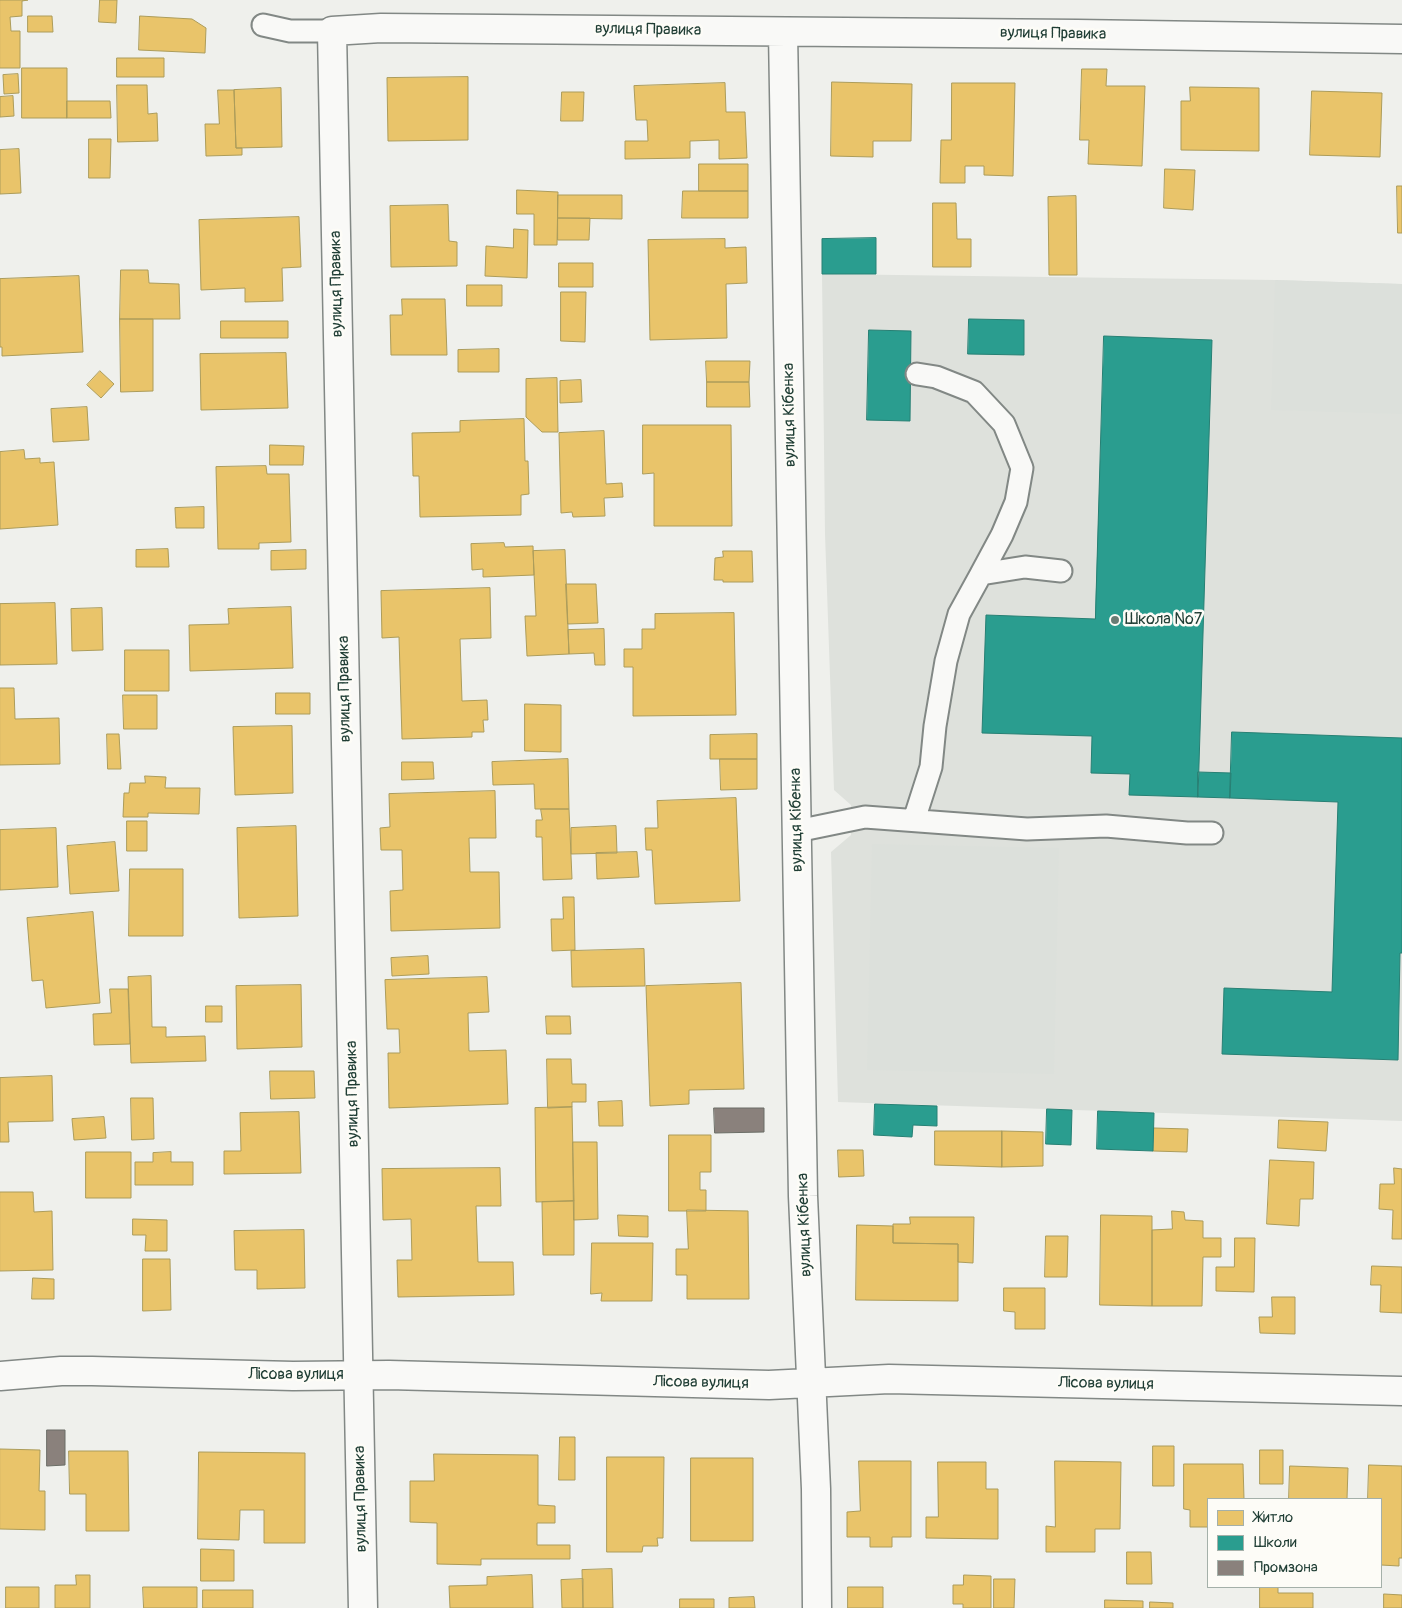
<!DOCTYPE html>
<html>
<head>
<meta charset="utf-8">
<style>
  body { margin:0 }
  #map { position:relative; width:1402px; height:1608px; overflow:hidden; background:#eff0ec; font-family:Pangolin,sans-serif }
  canvas { display:block }
  .legend { position:absolute; left:1207px; top:1498px; width:175px; height:90px; box-sizing:border-box; background:#fdfcf7; border:1px solid #a4b0a9; margin:0; padding:6px 9px; list-style:none; font-size:15px; color:#1f3d34 }
  .legend li { display:flex; align-items:center; gap:10px; height:25px }
  .legend b { width:25px; border:1px solid #a4b0a9 }
</style>
</head>
<body>
<div id="map">
<canvas width="1402" height="1608"></canvas>
<ul class="legend">
<li><b style="height:14px;background:#e9c46a"></b>Житло</li>
<li><b style="height:14px;background:#2a9d8f"></b>Школи</li>
<li><b style="height:14px;background:#8a817c"></b>Промзона</li>
</ul>
</div>
<script>
const ctx = document.querySelector('canvas').getContext('2d');
ctx.lineJoin = 'round';
function fill(path, color) {
  ctx.fillStyle = color;
  ctx.fill(path, 'evenodd');
}
function strokePath(path, color, width, dash) {
  ctx.strokeStyle = color;
  ctx.lineWidth = width;
  ctx.lineCap = dash ? 'butt' : 'round';
  ctx.setLineDash(dash || []);
  ctx.stroke(path);
}
function label(font, color, halo, rows, align = 'center') {
  ctx.font = font + ' Pangolin,sans-serif';
  ctx.lineWidth = 5;
  ctx.setLineDash([]);
  ctx.textBaseline = 'middle';
  ctx.strokeStyle = halo;
  ctx.fillStyle = color;
  for (const [text, x, y, turn = 0] of rows) {
    ctx.save();
    ctx.translate(x, y);
    ctx.rotate((+turn || 0) * Math.PI / 180);
    ctx.textAlign = isNaN(turn) ? turn : align;
    if (halo) ctx.strokeText(text, 0, 0);
    ctx.fillText(text, 0, 0);
    ctx.restore();
  }
}
fill(new Path2D(`
  M822 274 1275 280 1402 284V1121L838 1102 831 852 851 835V805L834 790 825 534Z`), '#dee1dc');
fill(new Path2D(`
  M1275 280 1402 284V414L1271 410Z
  M872 844 1059 848 1054 1074 867 1070Z`), '#dce0db');
const homes = new Path2D(`
  M0 0H28L22 1V16L10 17 11 31H20V68H0Z
  M100 0H117L116 23 99 22Z
  M28 16H52L53 32H28Z
  M140 16 192 19 206 28 205 53 139 50Z
  M117 58H164V77H117Z
  M22 68H67V118H22Z
  M1082 69H1107L1106 86H1145L1142 166 1088 164 1089 140H1080Z
  M18 74 19 93 4 94 3 75Z
  M468 77V140L388 141 387 78Z
  M832 82 912 84 911 141H873V157L831 156Z
  M725 83 726 112H745L747 158 719 159V140L690 141V158L625 159V141H648L647 120H636L634 86Z
  M952 83H1015L1013 176 984 175V166H965V183H940L941 140H951Z
  M117 85H147L148 114 157 113 158 141 118 142Z
  M1190 87 1259 88V151L1181 150V101H1190Z
  M281 88 282 147 236 148 234 90Z
  M218 90H234L236 148H242V155L206 156 205 124H219Z
  M1312 91 1382 93 1380 157 1310 155Z
  M562 92H584L583 121H561Z
  M13 96 14 116 0 117V97Z
  M67 101H110L111 118H67Z
  M89 139H111L110 178H89Z
  M19 149 21 193 0 194V150Z
  M699 164H748V191H699Z
  M1165 169 1195 170 1193 210 1164 208Z
  M1397 186H1402V233H1398Z
  M517 190 558 192 557 245H534V214H517Z
  M683 191H748V218H682Z
  M558 195H622V219L558 218Z
  M1076 196 1077 275H1049L1048 197Z
  M933 203H956L957 239H971V267H933Z
  M448 205 449 241 457 242V266L391 267 390 206Z
  M299 217 301 267 282 268 283 301 245 302V288L201 290 199 220Z
  M558 218H590L589 240H558Z
  M514 229 528 230 527 278 485 276 486 246 513 248Z
  M725 239V248L746 247 747 283 726 284 727 338 650 340 648 240Z
  M559 263H593V287H559Z
  M121 270H148L149 283 179 284 180 319H120Z
  M79 276 83 352 2 356V347H0V279Z
  M467 285H502V306H467Z
  M561 292H586L585 342 561 341Z
  M402 299H445L447 355H391L390 315H402Z
  M120 319H153V391L121 392Z
  M221 321H288V338H221Z
  M499 349V372H458V350Z
  M286 353 288 408 201 410 200 354Z
  M706 361H750L749 382H707Z
  M100 371 114 384 101 398 87 385Z
  M557 378 558 432H542L526 417V379Z
  M581 380 582 402 560 403V381Z
  M707 382H749L750 407H707Z
  M87 407 89 440 53 442 51 409Z
  M524 419 525 461H528L529 494 521 495V515L420 517 419 476H413L412 433 460 432V421Z
  M643 425H731L732 526H654V473L643 474Z
  M604 431 606 484 622 483 623 497 604 498 605 516 573 517 572 512 561 513 559 433Z
  M270 445 304 446 303 465H270Z
  M24 450 25 459 40 458V463L54 462 58 525 0 529V452Z
  M266 466 267 474H289L291 542 259 543V549H218L216 467Z
  M204 507V528H176L175 508Z
  M504 543 505 547 533 546 534 575 483 577V569L472 570 471 544Z
  M168 549 169 567H136V550Z
  M306 550V569L271 570V551Z
  M565 550 569 654 527 656 525 616H536L533 551Z
  M723 551H752L753 582H723V580H714L715 558 723 557Z
  M566 584H596L598 623 568 624Z
  M490 588 491 638 460 639 462 701 487 700 488 720H483L484 732H472V737L402 739 399 637 382 638 381 591Z
  M55 603 57 664 0 665V604Z
  M291 607 293 668 190 671 189 625 229 624 228 609Z
  M102 608 103 650 72 651 71 609Z
  M734 613 736 715 633 716V667H624V649H642V629H655V614Z
  M604 629 605 665H595L594 653 569 654 568 630Z
  M125 650H169V691H125Z
  M0 688H14L15 719 59 718 60 764 0 765Z
  M276 693H310V714H276Z
  M123 695H157V729H124Z
  M525 704 561 705V752L525 751Z
  M292 726 293 793 235 795 233 727Z
  M107 734H119L121 769H108Z
  M757 734V759H710V735Z
  M568 759 569 809H535L534 784 493 785 492 762Z
  M720 759H757V789L721 790Z
  M402 762H433L434 779 402 780Z
  M145 776 166 777 165 788H200L199 814 148 813V817H123L124 793H129L130 783H145Z
  M495 791 496 838H469L470 872H499L500 928 391 931 390 891 403 890 402 850H381L380 828 390 827 389 794Z
  M736 798 740 901 655 904 652 850H646L645 828H658L657 801Z
  M541 809H569L572 879 543 880 542 837H536V820H542Z
  M127 821H147V851H127Z
  M296 826 298 916 239 918 237 828Z
  M616 826 617 853 571 854V828Z
  M56 828 58 887 0 890V830Z
  M115 842 119 891 70 894 67 846Z
  M637 852 639 877 597 879 596 853Z
  M130 869H183V936H129Z
  M563 897H574L575 950 552 951 551 919H563Z
  M93 912 100 1003 46 1008 43 980 32 981 27 918Z
  M644 949 645 986 572 987 571 951Z
  M428 956 429 974 392 976 391 958Z
  M151 976 152 1027H166V1037L205 1036 206 1061 131 1063 128 977Z
  M487 977 489 1012 468 1013 469 1051 506 1050 508 1104 389 1108 388 1053H400L399 1029H387L385 980Z
  M741 983 744 1089 689 1090V1104L650 1106 646 986Z
  M301 985 302 1047 237 1049 236 986Z
  M110 989H128L130 1044 94 1045 93 1014 111 1013Z
  M206 1006H222V1022H206Z
  M546 1016H570L571 1034H547Z
  M547 1059H571L572 1084H586V1102H572V1107L548 1108Z
  M270 1071H314L315 1098 271 1099Z
  M52 1076 53 1121 8 1122 9 1142H0V1078Z
  M131 1098H153L154 1139 132 1140Z
  M622 1101 623 1126H599L598 1102Z
  M572 1107 574 1201 536 1202 535 1108Z
  M299 1112 301 1173 224 1174V1151H241L240 1113Z
  M104 1117 106 1138 74 1140 72 1119Z
  M1279 1120 1328 1122 1326 1151 1278 1148Z
  M1154 1128 1188 1129 1187 1152 1153 1151Z
  M935 1131H1002V1167L935 1165Z
  M1002 1131 1043 1132V1166L1002 1167Z
  M669 1135H711V1172H700V1190H706V1211H669Z
  M573 1142H597L598 1219 574 1220Z
  M838 1150H863L864 1176 839 1177Z
  M86 1152H131V1198H86Z
  M171 1152V1162H193V1185H135V1162H153V1153Z
  M1270 1160 1314 1162 1313 1199H1300L1299 1226 1267 1224Z
  M500 1168 501 1206H476L478 1262H513L514 1295 398 1297 397 1260H412L411 1219 383 1220 382 1169Z
  M1394 1168 1402 1169V1239H1392L1393 1210 1379 1209 1380 1184H1394Z
  M0 1192H33L34 1212 52 1211 53 1270 0 1271Z
  M574 1201V1255H543L542 1202Z
  M687 1210 748 1211 749 1299H687V1275H676V1249H688Z
  M1172 1211 1184 1212 1185 1220 1203 1221V1238H1221V1257H1203L1202 1306H1152V1230L1172 1229Z
  M618 1215 648 1216V1237L619 1236Z
  M1101 1215 1152 1216V1306L1100 1305Z
  M910 1217H974L973 1263 958 1262V1244L893 1243V1224H910Z
  M133 1219 167 1220V1251H145L146 1235H133Z
  M857 1225 893 1226V1243L958 1244V1301L856 1300Z
  M304 1230 305 1288 257 1289V1270H235L234 1231Z
  M1046 1236H1068L1067 1277H1045Z
  M1235 1238H1255L1254 1292 1216 1291V1267H1234Z
  M592 1243H653L652 1301H601L602 1293 591 1294Z
  M143 1259H170L171 1310 143 1311Z
  M1372 1266 1402 1267V1313L1380 1312 1381 1285H1371Z
  M33 1278 54 1279V1299H32Z
  M1004 1288H1045V1329H1015V1312L1004 1311Z
  M1272 1297H1295V1334L1260 1333 1259 1317H1272Z
  M560 1437H575V1480H559Z
  M1153 1446H1174V1486H1153Z
  M0 1449 40 1450 39 1491H45V1530L0 1529Z
  M1260 1450H1283V1484H1260Z
  M69 1451H128L129 1531H86V1494H70Z
  M199 1452 305 1453V1543H264V1510H240L239 1540 198 1539Z
  M434 1454 538 1455V1505L555 1506V1523H537V1545H570V1559H481V1565L437 1564V1523L410 1522V1481H434Z
  M607 1457H664L663 1538H657L658 1546H643L642 1552H607Z
  M691 1458H753V1541H691Z
  M859 1461H911V1537H892V1547H870V1537H847V1512L860 1511Z
  M1055 1461 1121 1462 1120 1529H1095V1552H1046V1526L1055 1527Z
  M938 1462H986V1489H998V1539L926 1538V1517H938Z
  M1184 1464H1243L1244 1499H1208V1527H1190V1510L1184 1509Z
  M1369 1465 1402 1466V1558H1399V1566L1381 1565V1499H1368Z
  M1290 1466 1348 1468 1347 1499H1289Z
  M201 1549 234 1550V1581H201Z
  M1127 1552H1151L1152 1584H1127Z
  M612 1569 613 1608H583L582 1570Z
  M76 1575H90V1608H55V1585H76Z
  M532 1575 533 1608H450L449 1586 487 1585V1577Z
  M964 1575 991 1576V1608H963V1604H953V1585H963Z
  M583 1579V1608H562L561 1580Z
  M994 1579H1015L1014 1608H994Z
  M6 1587H39V1608H6Z
  M143 1587H197V1608H144Z
  M848 1587H883V1608H848Z
  M1260 1587H1278V1593H1313V1608H1260Z
  M203 1590H253V1608H203Z
  M1384 1594 1402 1595V1608H1384Z
  M754 1597 755 1608H729V1598Z
  M680 1599H714V1608H680Z
  M1105 1600 1143 1601V1608H1105Z
  M1150 1602 1173 1603V1608H1150Z`);
fill(homes, '#e9c46a');
strokePath(homes, '#ac9c5a', 1);
const schools = new Path2D(`
  M876 238V274H822V239Z
  M969 319 1024 320V355L968 354Z
  M869 330 911 331 910 421 867 420Z
  M1104 336 1212 340 1198 797 1129 795 1130 774 1091 773 1092 736 982 733 986 615 1095 619Z
  M1232 732 1402 738V953H1400L1398 1060 1222 1054 1224 988 1332 992 1338 802 1230 798Z
  M1198 772 1231 773 1230 798 1198 797Z
  M875 1104 937 1106V1126L913 1125 912 1137 874 1135Z
  M1047 1109 1072 1110 1071 1145 1046 1144Z
  M1098 1111 1154 1113 1153 1151 1097 1149Z`);
fill(schools, '#2a9d8f');
strokePath(schools, '#278074', 1);
const industry = new Path2D(`
  M714 1108H764V1132L715 1133Z
  M47 1430H65V1465L47 1466Z`);
fill(industry, '#8a817c');
strokePath(industry, '#6a6d66', 1);
const service = new Path2D(`
  M263 25 290 31H332
  M917 374 936 377 974 392 1004 424 1022 468 1016 502 1002 535 981 574
  M914 820 931 767 935 726 946 661 959 614 981 574 1025 567 1061 571
  M797 831 865 817 1027 829 1106 826 1187 833H1212`);
const minor = new Path2D(`
  M783 32 803 1196 816 1489 817 1608
  M0 1376 61 1371H92L293 1376 389 1375 769 1385 889 1379 1402 1391
  M363 1608 332 31 381 28 1077 34 1402 39`);
strokePath(service, '#828885', 25);
strokePath(minor, '#828885', 31);
strokePath(service, '#f9f9f7', 21);
strokePath(minor, '#f9f9f7', 28);
for (const [x, y, r, color] of [
  [1115,620,5,"#687c74"]
]) {
  const dot = new Path2D();
  dot.arc(x, y, r, 0, 2 * Math.PI);
  ctx.fillStyle = color;
  ctx.fill(dot);
  strokePath(dot, '#fdfcf7', 2);
}
label('16px', '#1f3d34', '#fdfcf7', [
  ["вулиця Правика",648,30,1],
  ["вулиця Правика",1053,34,1],
  ["вулиця Правика",337,284,-91],
  ["вулиця Кібенка",790,415,-91],
  ["вулиця Правика",345,689,-91],
  ["вулиця Кібенка",797,820,-91],
  ["вулиця Правика",353,1094,-91],
  ["вулиця Кібенка",805,1225,-92],
  ["Лісова вулиця",296,1375],
  ["Лісова вулиця",701,1383,1],
  ["Лісова вулиця",1106,1384,1],
  ["вулиця Правика",361,1499,-91]
]);
label('16px', '#1f3d34', '#fdfcf7', [
  ["Школа №7",1125,620]
], 'left');
</script>
</body>
</html>
